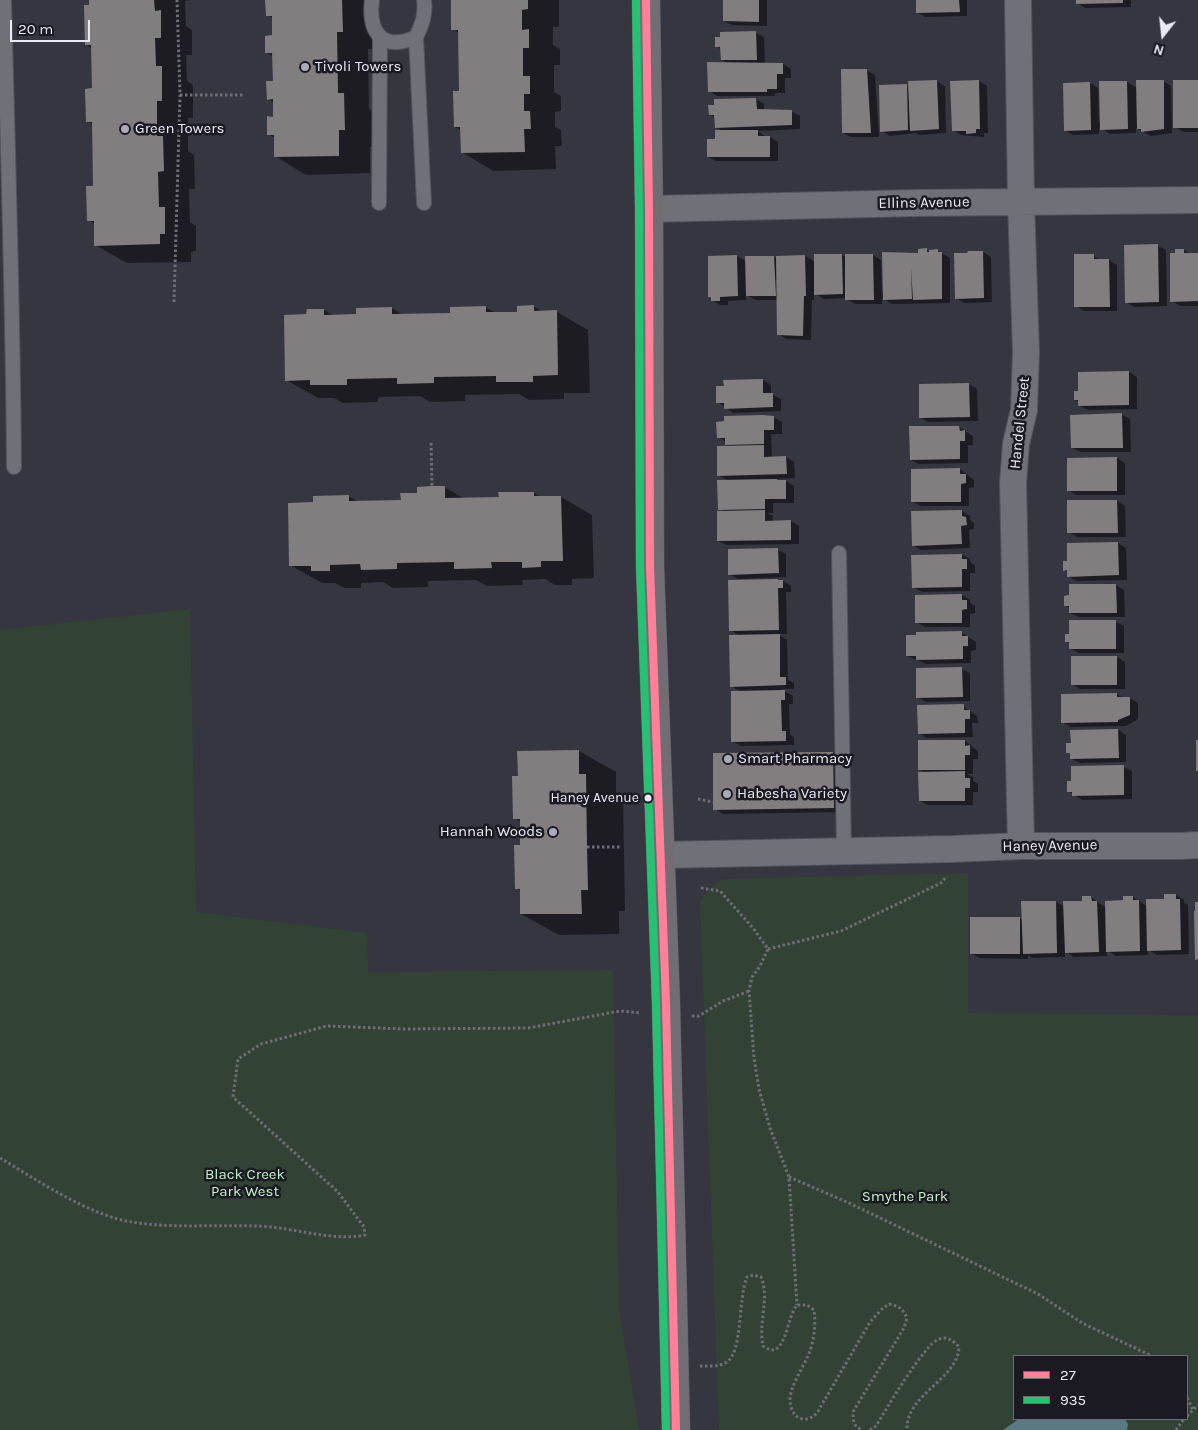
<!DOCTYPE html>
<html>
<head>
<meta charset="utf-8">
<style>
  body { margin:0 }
  #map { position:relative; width:1198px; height:1430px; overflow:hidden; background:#363641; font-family:Karla,sans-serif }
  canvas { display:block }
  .legend { position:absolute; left:1013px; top:1355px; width:175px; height:65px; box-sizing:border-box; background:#1b1a23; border:1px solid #6e6d77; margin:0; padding:6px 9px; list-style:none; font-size:15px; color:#eaeaf6 }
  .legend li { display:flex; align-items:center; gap:10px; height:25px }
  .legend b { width:25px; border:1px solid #6e6d77 }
  .north { position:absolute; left:1138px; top:10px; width:50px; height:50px; -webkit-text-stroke:4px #1b1a23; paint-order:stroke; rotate:196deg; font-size:14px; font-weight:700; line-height:20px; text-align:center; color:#eaeaf6 }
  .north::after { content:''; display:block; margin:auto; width:18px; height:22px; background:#eaeaf6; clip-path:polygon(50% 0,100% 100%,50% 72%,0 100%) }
  .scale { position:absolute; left:10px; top:20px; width:80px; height:22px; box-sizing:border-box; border:2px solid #eaeaf6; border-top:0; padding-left:6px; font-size:15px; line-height:18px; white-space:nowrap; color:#eaeaf6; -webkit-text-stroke:4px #1b1a23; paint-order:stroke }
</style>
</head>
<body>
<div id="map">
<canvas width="1198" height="1430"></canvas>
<ul class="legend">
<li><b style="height:6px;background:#ff8098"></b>27</li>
<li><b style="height:6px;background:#26c172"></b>935</li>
</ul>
<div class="north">N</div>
<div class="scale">20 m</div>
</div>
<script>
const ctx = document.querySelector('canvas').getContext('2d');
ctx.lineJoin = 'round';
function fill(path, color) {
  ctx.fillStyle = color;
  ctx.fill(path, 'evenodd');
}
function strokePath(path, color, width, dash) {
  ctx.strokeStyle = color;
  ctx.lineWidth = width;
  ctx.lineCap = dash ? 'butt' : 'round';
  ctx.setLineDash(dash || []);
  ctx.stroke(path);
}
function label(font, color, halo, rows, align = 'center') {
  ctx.font = font + ' Karla,sans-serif';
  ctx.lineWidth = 5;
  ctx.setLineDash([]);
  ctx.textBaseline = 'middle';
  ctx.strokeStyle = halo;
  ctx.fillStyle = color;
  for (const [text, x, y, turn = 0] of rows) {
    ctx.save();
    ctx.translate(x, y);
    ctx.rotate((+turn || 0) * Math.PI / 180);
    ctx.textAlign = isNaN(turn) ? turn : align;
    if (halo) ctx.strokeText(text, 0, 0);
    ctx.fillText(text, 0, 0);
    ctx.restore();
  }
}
fill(new Path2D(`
  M190 609 196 912 367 933 368 972 613 970 619 1310 639 1430H0V630Z
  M968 873V1013L1198 1015V1430H719L700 900 710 888 722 879ZM1014 1356H1187V1419H1014Z`), '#324335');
fill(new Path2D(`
  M1019 1419H1125L1128 1424 1127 1430H1003Z`), '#5a7a82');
fill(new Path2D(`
  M91 0H191L185 1 186 26 192 30V55H186L187 81 193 85V118H188V151L194 155 195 189H189L190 222 196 226V251L191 252V262L127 263 95 245V224L88 220 95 187 93 125 87 121 93 89 92 48 86 45Z
  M266 0H373L374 49H368L369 109 375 112 376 147H370V173L306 175 275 156V138L268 134 275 118V103L268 99 274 83V57L267 53 273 37V18L267 15Z
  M452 0H559V27H553V45L560 49V65H554V92L561 96V111L555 112V127L561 130 562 146H555L556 169 493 171 462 152 461 130 455 127 461 92 460 34 453 29Z
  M724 0H767V26L732 25 724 21Z
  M917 0H967V16L925 17 917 12Z
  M1077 0H1131V7L1085 8 1077 3Z
  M756 33 764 37 765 64H783L791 69V78H785V93H775V96H717L709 91 729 64 722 60V50L717 47Z
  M866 70 875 75 879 137H851L843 133Z
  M937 81 945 86 946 133 919 135 916 133 890 136 882 131 906 86 910 88Z
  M979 81 987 86 988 133H984V137L961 135 953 130Z
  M1163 81 1171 86 1172 133 1151 136 1136 128V133L1110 134 1099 127V134L1073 135 1065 130 1090 83 1098 88 1099 122H1101L1127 82 1137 88Z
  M1198 81V132H1183L1175 127Z
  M756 99 764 104V111H791L800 116V129L758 131 766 137H770L778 142V161H716L708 157 716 140 723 131 716 127V118L710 115Z
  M1158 246 1166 250 1167 306 1134 307 1126 302Z
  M926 250 930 252 937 251 950 258V303L892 304 882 298V304H855L846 298 824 299 814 293V300H812L811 340 786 339 778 334V300H756L746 295V300L728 301V305H720L712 300V298L710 296 709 257 737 256 747 262V257H774L777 259 805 256 815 262V256L842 255 846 257 873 255 881 260 882 292H884L919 254Z
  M1184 250 1191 254H1198V306H1180L1172 301Z
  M983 252 991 257 992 302 964 303 956 298Z
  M1093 256 1101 260H1109L1117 265V311H1084L1076 306Z
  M533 306 543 312H557L588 330 590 393H564V399L529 400 519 394 465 395V401L430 402 420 396 378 397V402L343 403 334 398H318L286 380 308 316 324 310 334 316H357L392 308 403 315 451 314 485 307 496 313H518Z
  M1129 372 1137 377V409L1088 410 1080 406 1079 402 1075 400Z
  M763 380 771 385V394L781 399V411L733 413 718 402 725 387Z
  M969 384 977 389 978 421 928 422 920 417Z
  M1121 414 1130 419 1131 452H1081L1072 448Z
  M773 417 782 422V434H771L772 458 786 457 794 462 795 478 775 479 779 481H786L794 486V503H773V513H767L773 516V522L791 521 799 526V544L727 545 718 541 725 512 719 509 729 481 718 475 726 442 718 437Z
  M959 427 973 436V445H968V463L919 464 911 460Z
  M1117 458 1125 463V495H1076L1068 490Z
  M960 469 974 480V487L969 488V506H920L912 501Z
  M444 487 465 499 500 498 534 493 542 497H561L592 515 594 578 572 579V585H555L545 579 522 580 523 585 487 586 476 580 428 581V587L393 588 383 582 361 583V588H344L335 583H322L290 565 314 503 348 496 359 502 402 501 418 494Z
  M1068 501H1117L1125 506 1126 537H1077L1069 532Z
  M962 511 970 516V520L974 523V529L969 530 970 548 921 550 913 545Z
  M1118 543 1126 548 1127 580 1076 581 1068 576V572L1064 570 1068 562V544Z
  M778 550 786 554V577L738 579 730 574Z
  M962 555 970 559V562L975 565V573H970V591L922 592 913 587Z
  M783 581 791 586V592H786L787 634H778L787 640 788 680 794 683V689H781L793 696V704H789L790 735 794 737V745L741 746 733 742 741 692 731 686 740 636 730 630Z
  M1070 585H1116L1124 590 1125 617H1079L1070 613V608L1065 605 1070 596Z
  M962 595 970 600V603L975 606V613L970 614V627H925L917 622Z
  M1116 622 1124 626V653H1079L1071 649V644L1066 642Z
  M962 633 976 642V650L971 651V663L926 664 907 656 917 636Z
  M1117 657 1125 662V689H1080L1072 684Z
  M962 669 970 673V701L926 702 917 697Z
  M1117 694 1123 698H1130L1138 703V719L1126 726 1071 727 1062 722Z
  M963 706 977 716 978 723H972L973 737 927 738 919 733Z
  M1118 730 1126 735V762L1080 763 1072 759V754L1068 752Z
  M965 741 978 751V759H973V774H967L973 777V781L978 784V792H973V805H928L920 801 926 773 919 769Z
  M579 751 616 772V793L623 797 625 911H619V934L559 935 521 914V891L516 888 521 846V822L514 818 519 778Z
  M833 753 841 758 842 812 723 814 715 809Z
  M1124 767 1132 771V799L1082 800 1068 791Z
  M1176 895 1184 900V903L1188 905 1189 954 1157 955 1148 950V955L1116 956 1107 950V956L1074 957 1065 951V957L1032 958 1028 955V959L980 958 972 954 1019 918 1023 920 1056 902 1065 907 1083 903 1091 897 1106 908 1133 897 1148 907Z`), '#0007');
fill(new Path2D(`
  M89 0H154L155 11 161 10V38H155L156 66H162V101H157V136H163L164 171 158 172 159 207H165V234H160V244L94 246V221H87L86 186H93L92 122H86L85 89 92 88 91 45H85L84 5H89Z
  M265 0H342L343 32H337L338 93H344L345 130H339V156L274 157V135H267V116L273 117V99L267 100 266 81H273L272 53H265V36L272 35V16H266Z
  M451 0H528V9L522 10V30L529 29V48H523V76H530V94H524V111H530L531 129H524L525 152 461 153 460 127H454L453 91H459L458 30H451Z
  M723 0H759V22L723 21Z
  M916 0H959L960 12 916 13Z
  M1076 0H1123V3L1076 4Z
  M756 31 757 60H721L720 47H715V37H720V32Z
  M707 62 783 63V74H777V89H767V92H708Z
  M841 69H867L871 133H842Z
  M937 80 939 129 910 131 908 81Z
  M979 80 980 129H976V133L966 134V131H952L950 81Z
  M1136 80H1164V129L1141 132V129H1137Z
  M1173 80H1198V128H1173Z
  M1099 81H1127L1128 129 1100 130Z
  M1090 82 1091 130 1064 131 1063 83Z
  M907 84 908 130 880 132 879 85Z
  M756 98 757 109 792 110V125L715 128 714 115H709L708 105H714V99Z
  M715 130H758V136H770V157H707V139H715Z
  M1158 244 1159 302 1125 303 1124 245Z
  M927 248V252H929V250L938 249V252H942V299L913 300 911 268 912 299 883 300 882 252 918 253V249Z
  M1175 249H1184V253H1198V301L1170 302V253H1175Z
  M968 251H983L984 298 955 299 954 253H967Z
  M814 254H842L843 294 814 295Z
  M845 254H873L874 300H845Z
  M1074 254H1094V259H1109L1110 307H1074Z
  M737 255 738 296 720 297V301H711V297H708V256Z
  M805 255 806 296H804L803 336 777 335 776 256Z
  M745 256H774L776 296H746Z
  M534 305V311L557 310 558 375 533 376V382H496V376L434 377V383L397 384V378L347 379V385H310V380L285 381 284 315 306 314 307 309H324V315L356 314V308L392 307V314L450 313V307L486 306V312H517V306Z
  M1129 371V405L1078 406V400H1074V391H1078V372Z
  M763 379V393H773V407L724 409V403H716V386H724L723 380Z
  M969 383 970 417 919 418V384Z
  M1122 413 1123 448H1071L1070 415Z
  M763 415 774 416V430H764V444L725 445V438H717L716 422 724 421V416Z
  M909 426H959L960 431 965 430V441H960V459L910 460Z
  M764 445V457L786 456 787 474 717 476V446Z
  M1117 457V491H1067V458Z
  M960 468V474H966V483L961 484V502H911V469Z
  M777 479V480H786V499H765V509L718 510 717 480Z
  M432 486H445V498L499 497 498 492H534V496H561L563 561H541V567L522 568V562H491L492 568 454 569V562L397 563V569L361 570 360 564 330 565V571H311V566H289L288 503 313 502V496L349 495V501L401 500 400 493H417V487Z
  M1067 500H1117L1118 533H1067Z
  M765 510V521L791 520V540L717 541V511Z
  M962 510V516L966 517 967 525 961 526 962 544 912 546 911 511Z
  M1118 542 1119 575 1067 577V570L1063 571V561H1067V543Z
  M778 548 779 573 728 575V549Z
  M962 554V559H967V569H962V587L912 588 911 555Z
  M778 579V580H783V588H778L779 630 729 631 728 580Z
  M1069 584H1116L1117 613H1069V606H1064V596L1069 595Z
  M962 594V600H967V609L962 610V623H915V595Z
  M1069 620H1116V649H1069V642H1065V634H1069Z
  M962 631V636H968V646H963V659L916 660V656H906V635H916V632Z
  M780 634V677H786V685L730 687 729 635Z
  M1071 656H1117V685H1071Z
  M962 667 963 697 916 698V668Z
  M785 690V700H781L782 731H786V741L731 742V691Z
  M1117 693V697H1130V715L1118 720V722L1061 723V694Z
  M964 704V710H970V719H965V733L918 734 917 705Z
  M1118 729 1119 758 1070 759V753H1066V743H1071L1070 730Z
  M918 740H965V746L970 745V755H965V770H918Z
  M1196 740H1198V771H1196Z
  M579 750V774H586L587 847 588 890H581L582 914H520V889H515L514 845H520V819H513L512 776H518L517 751Z
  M833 752 834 808 713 810V753Z
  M1124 765V795L1072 796V792H1067V781H1071V766Z
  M965 771V778H970V788H965V801H919L918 772Z
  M1164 894H1176V899H1180L1181 950 1147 951 1146 899H1164Z
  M1082 896H1091L1092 901H1097L1099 952 1065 953 1063 901H1082Z
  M1123 896H1133V900H1139L1140 951 1106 952 1105 901 1123 900Z
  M1021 901H1056L1057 953 1023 954Z
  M1195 902H1198V959L1195 960 1194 911H1195Z
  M970 917H1020V954H970Z`), '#827e80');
const service = new Path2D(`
  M4 0C8 156 13 311 14 467
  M372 0C368 33 383 52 416 37
  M379 203 380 37
  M424 203 416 37C422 25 426 14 424 0
  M839 553 844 851`);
const minor = new Path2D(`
  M1018 0 1021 202 1026 352 1024 410 1016 444 1013 483 1021 846
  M649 209 918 203 1198 200
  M661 855 952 849 1021 846H1181L1198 845`);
const secondary = new Path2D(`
  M646 0 649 209 650 566 666 1004 676 1430`);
strokePath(service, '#54535d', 16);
strokePath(minor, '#54535d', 28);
strokePath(secondary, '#54535d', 29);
strokePath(new Path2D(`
  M180 95H245
  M174 302 180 95 177 0
  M431 443 432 486
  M698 799 713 802
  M587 847H621
  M701 888 720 891 753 928 768 949 760 966 752 977 749 991 754 1058 759 1089 770 1128 789 1177 797 1305
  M768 949 841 931 941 883 946 877
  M692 1016H699L723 1001 749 991
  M0 1158C37 1180 84 1212 126 1221 173 1230 223 1223 271 1227 301 1230 334 1241 365 1235L364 1227 337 1191 233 1097 238 1059 261 1044 327 1026 403 1029 528 1028 620 1011 641 1013
  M789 1177 849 1203 1038 1294 1082 1323 1152 1356
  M700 1366C709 1366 719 1367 727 1362 743 1351 738 1298 747 1277L753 1275 761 1277C770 1298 758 1323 763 1346L770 1350H775C788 1341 787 1318 797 1305H807L814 1310C816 1325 814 1342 808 1356 802 1369 791 1385 790 1399 790 1417 804 1426 817 1413L870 1322 882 1309 889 1304C899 1306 903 1309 907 1318L904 1328 854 1410C852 1419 853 1427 863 1430
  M1187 1398 1193 1410
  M1187 1416 1198 1405
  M870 1430 876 1426C885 1411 925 1343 939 1339 947 1336 954 1341 959 1347 957 1381 906 1393 907 1430
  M1176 1430 1184 1419`), '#6e6e77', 3, [2.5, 2.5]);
strokePath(service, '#707078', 14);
strokePath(minor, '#707078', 26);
strokePath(secondary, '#716d73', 28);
strokePath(new Path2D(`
  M646 0 649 209 650 566 666 1004 676 1430`), '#ff8098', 8);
strokePath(new Path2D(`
  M636 0 639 209 640 566 656 1004 666 1430`), '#26c172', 8);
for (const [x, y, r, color] of [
  [305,67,5,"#ababb7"],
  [125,129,5,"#ababb7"],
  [728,759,5,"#ababb7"],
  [727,794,5,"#ababb7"],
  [648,798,4.5,"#eaeaf6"],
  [553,832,5,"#ababb7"]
]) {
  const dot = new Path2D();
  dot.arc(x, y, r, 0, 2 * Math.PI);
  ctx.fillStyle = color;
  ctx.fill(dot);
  strokePath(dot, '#1b1a23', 2);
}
label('14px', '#eaeaf6', '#1b1a23', [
  ["Haney Avenue",639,798]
], 'right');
label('15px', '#eaeaf6', '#1b1a23', [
  ["Tivoli Towers",315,67],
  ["Green Towers",135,129],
  ["Smart Pharmacy",738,759],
  ["Habesha Variety",737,794],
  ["Hannah Woods",543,832,"right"]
], 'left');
label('15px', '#eaeaf6', '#1b1a23', [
  ["Ellins Avenue",924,203,-1],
  ["Handel Street",1020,423,-84],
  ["Haney Avenue",1050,846,-1]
]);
label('15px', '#c4f1ca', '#1b1a23', [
  ["Black Creek",245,1175],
  ["Park West",245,1192],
  ["Smythe Park",905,1197]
]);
</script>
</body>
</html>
